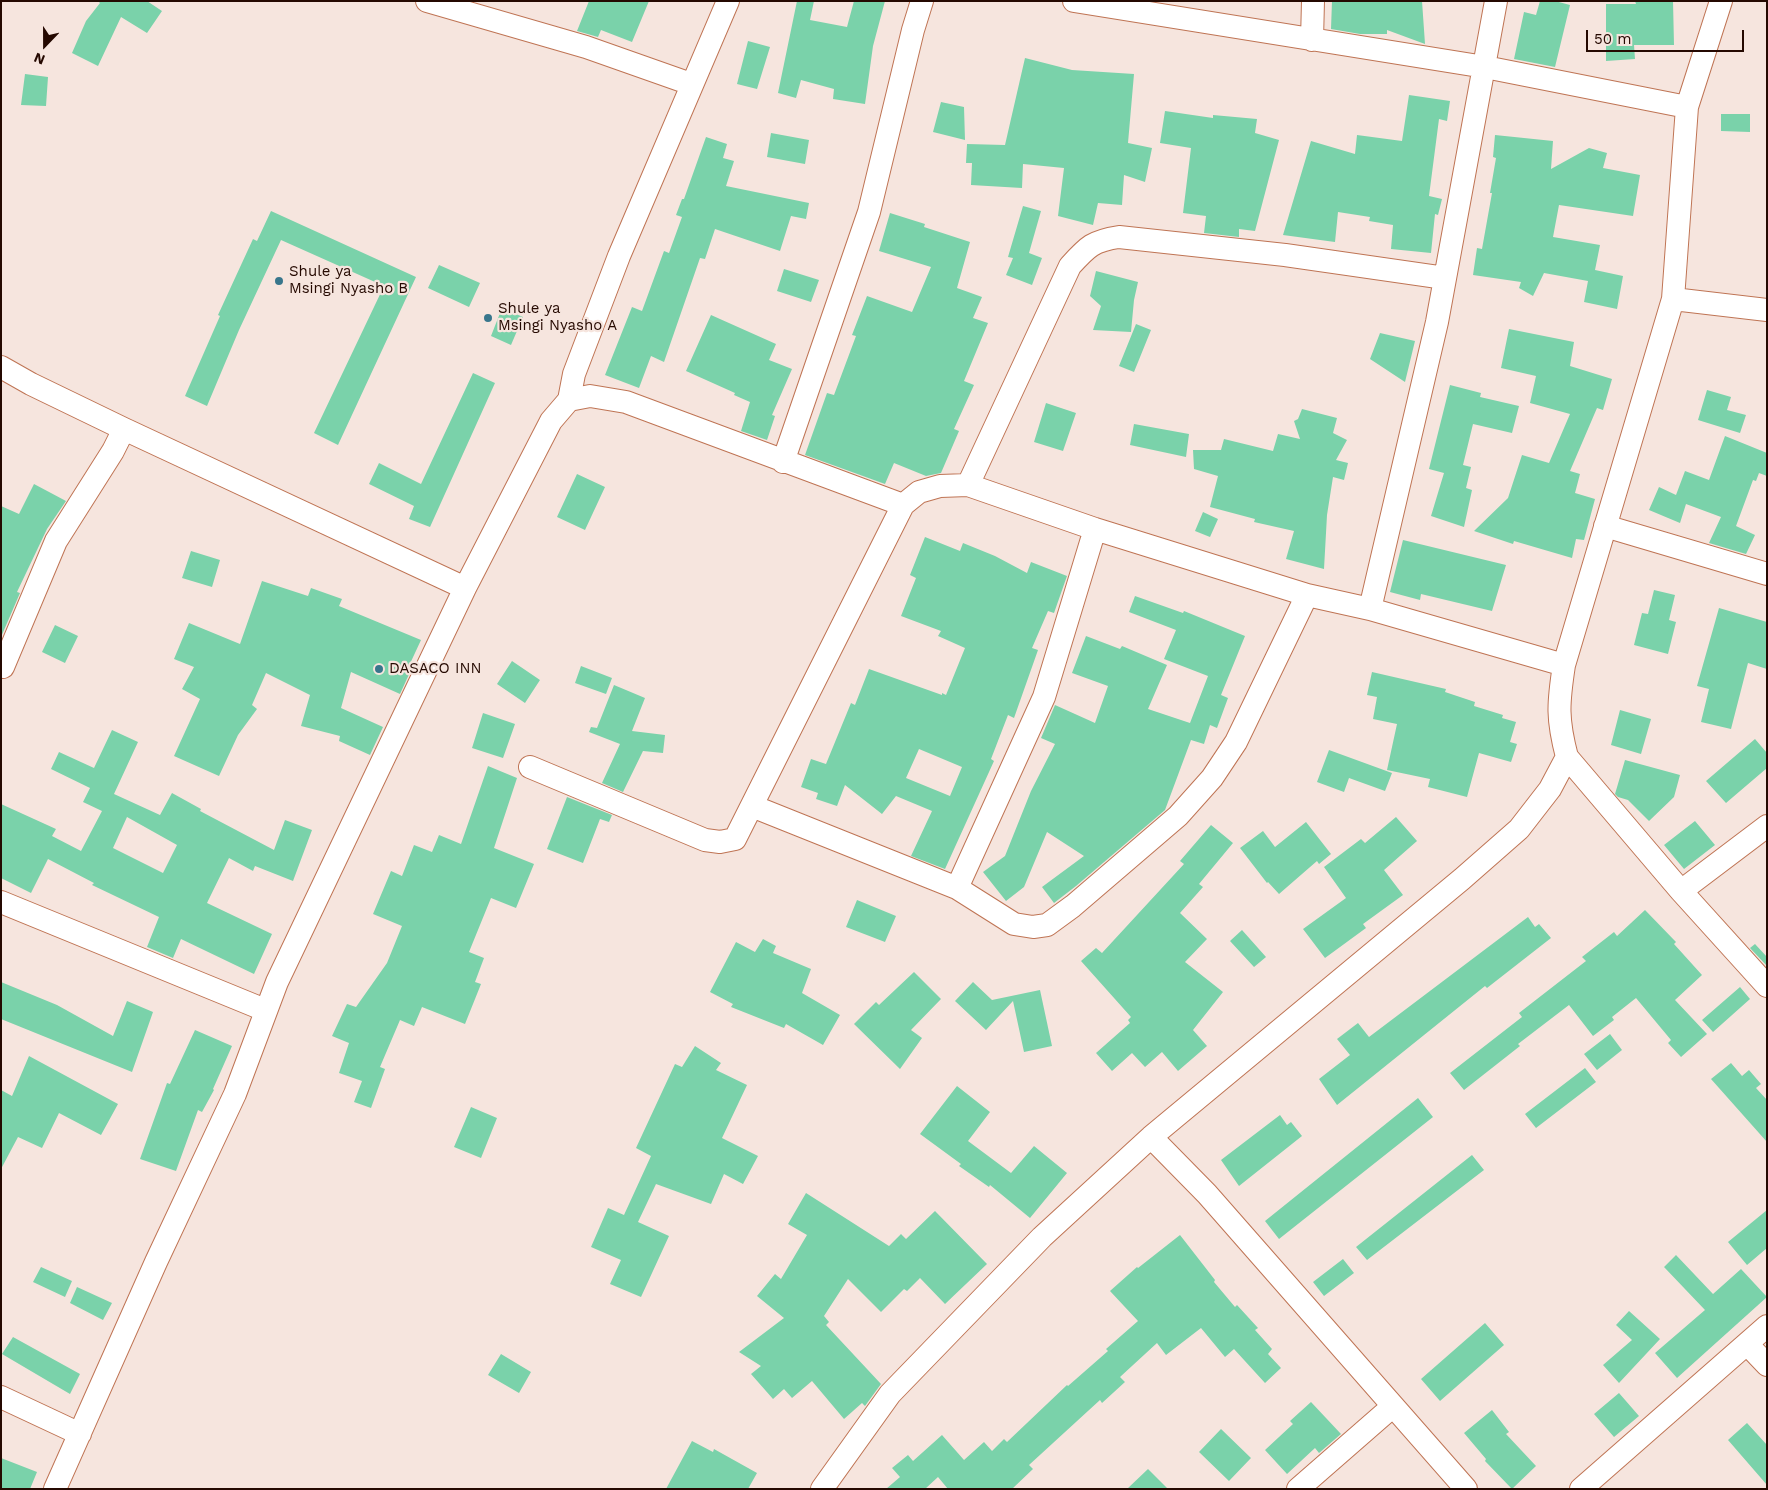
<!DOCTYPE html>
<html>
<head>
<meta charset="utf-8">
<style>
  body { margin:0 }
  #map { position:relative; width:1768px; height:1490px; overflow:hidden; background:#f6e5de; font-family:"Work Sans",sans-serif }
  canvas { display:block }
  .frame { position:absolute; inset:0; border:2px solid #250901; pointer-events:none }
  .north { position:absolute; left:20px; top:20px; width:50px; height:50px; -webkit-text-stroke:4px #f6e5de; paint-order:stroke; rotate:202deg; font-size:14px; font-weight:700; line-height:20px; text-align:center; color:#250901 }
  .north::after { content:''; display:block; margin:auto; width:18px; height:22px; background:#250901; clip-path:polygon(50% 0,100% 100%,50% 72%,0 100%) }
  .scale { position:absolute; left:1586px; top:30px; width:158px; height:22px; box-sizing:border-box; border:2px solid #250901; border-top:0; padding-left:6px; font-size:15px; line-height:18px; white-space:nowrap; color:#250901; -webkit-text-stroke:4px #f6e5de; paint-order:stroke }
</style>
</head>
<body>
<div id="map">
<canvas width="1768" height="1490"></canvas>
<div class="frame"></div>
<div class="north">N</div>
<div class="scale">50 m</div>
</div>
<script>
const ctx = document.querySelector('canvas').getContext('2d');
ctx.lineJoin = 'round';
function fill(path, color) {
  ctx.fillStyle = color;
  ctx.fill(path, 'evenodd');
}
function strokePath(path, color, width, dash) {
  ctx.strokeStyle = color;
  ctx.lineWidth = width;
  ctx.lineCap = dash ? 'butt' : 'round';
  ctx.setLineDash(dash || []);
  ctx.stroke(path);
}
function label(font, color, halo, rows, align = 'center') {
  ctx.font = font + ' "Work Sans",sans-serif';
  ctx.lineWidth = 4.5;
  ctx.setLineDash([]);
  ctx.textBaseline = 'middle';
  ctx.strokeStyle = halo;
  ctx.fillStyle = color;
  for (const [text, x, y, turn = 0] of rows) {
    ctx.save();
    ctx.translate(x, y);
    ctx.rotate((+turn || 0) * Math.PI / 180);
    ctx.textAlign = isNaN(turn) ? turn : align;
    if (halo) ctx.strokeText(text, 0, 0);
    ctx.fillText(text, 0, 0);
    ctx.restore();
  }
}
fill(new Path2D(`
  M98 1H147L162 11 147 33 121 17 98 66 72 53 86 21 100 3Z
  M589 1H649L632 42 601 30 598 37 577 31Z
  M797 1H814L810 20 847 27 854 1H885L873 46 865 104 833 99 834 89 801 80 796 98 778 93Z
  M1332 1H1422L1425 44 1387 30V34H1360L1331 29Z
  M1540 1H1555L1570 5 1555 67 1514 59 1524 12 1536 15Z
  M1635 1H1673L1674 45H1634L1635 59 1606 61V4H1636Z
  M748 41 770 47 757 89 737 84Z
  M1025 58 1072 70 1134 74 1128 143 1152 148 1145 182 1124 175 1122 205 1098 203 1093 225 1058 216 1064 168 1023 164 1022 188 971 185 972 163H966L967 144 1005 145Z
  M25 74 48 77 46 106 21 105Z
  M1409 95 1450 101 1447 121 1439 119 1429 196 1442 199 1438 215 1435 214 1431 253 1391 249 1393 225 1369 221 1370 217 1338 212 1335 242 1283 235 1311 141 1355 154 1357 135 1402 141Z
  M941 102 964 107 965 140 933 132Z
  M1165 111 1213 118V115L1257 119 1255 133 1279 140 1255 231 1239 229V237L1204 233 1206 216 1183 213 1191 148 1160 143Z
  M1721 114H1750V132L1721 131Z
  M771 133 809 140 805 164 767 157Z
  M1495 135 1553 141 1551 169 1589 148 1607 153 1603 168 1640 175 1633 216 1559 205 1553 237 1600 245 1595 270 1623 276 1617 309 1584 302 1588 281 1544 273 1533 296 1519 288 1521 282 1473 275 1477 248 1482 249 1492 193H1490L1496 158 1493 157Z
  M706 137 727 144 723 158 734 161 726 186 809 203 806 219 791 216 780 251 715 229 705 259 700 258 664 362 651 356 639 388 605 375 632 307 642 311 664 251 669 253 682 217 676 215 682 199H684Z
  M1023 206 1041 211 1029 253 1042 258 1032 285 1006 275 1013 258 1008 257Z
  M271 211 416 277 338 445 314 433 384 286 281 240 239 330 207 406 185 396 220 316 218 315 253 239 257 241Z
  M890 213 925 224 924 227 970 242 957 288 982 297 973 318 988 323 964 381 974 385 954 429 959 431 941 473 926 476 894 463 885 484 805 455 827 393 834 395 856 336 852 335 867 296 912 312 931 267 879 251Z
  M439 265 480 283 469 307 428 288Z
  M784 269 819 280 811 302 777 291Z
  M1096 271 1138 282 1134 300 1131 332 1093 330 1101 306 1090 296Z
  M502 308 523 317 511 345 491 336Z
  M711 315 776 344 769 360 792 369 772 415 775 416 767 440 741 431 750 402 734 395 735 393 686 371Z
  M1136 324 1151 330 1134 372 1119 366Z
  M1509 329 1574 342 1570 366 1612 379 1603 410 1597 408 1570 471 1580 474 1575 493 1595 499 1584 540 1576 539 1572 558 1514 541 1513 544 1474 531 1508 498 1522 455 1549 463 1570 414 1530 403 1536 376 1501 368Z
  M1380 333 1415 341 1405 382 1370 359Z
  M473 373 495 383 430 527 409 519 414 506 369 484 379 463 421 484Z
  M1450 385 1481 393 1480 397 1519 406 1512 433 1473 424 1463 465 1471 467 1466 488 1472 490 1464 527 1431 516 1444 473 1429 469Z
  M1707 390 1731 397 1727 410 1746 415 1740 433 1698 420Z
  M1046 403 1076 413 1063 451 1034 442Z
  M1302 409 1337 418 1333 433 1347 440 1336 460 1348 463 1344 480 1333 477 1327 515 1324 569 1286 559 1294 531 1254 522 1255 519 1210 507 1218 476 1194 469 1193 450H1221L1224 439 1273 451 1278 434 1300 439 1294 421 1298 419Z
  M1134 424 1189 434 1186 457 1130 445Z
  M1725 436 1767 453V476L1759 473 1756 481 1753 480 1736 526 1755 535 1746 554 1709 543 1721 517 1686 504 1680 523 1649 510 1659 487 1676 495 1685 471 1709 480Z
  M577 474 605 487 585 530 557 517Z
  M34 484 66 501 47 529 17 592 20 593 1 637V506L19 514Z
  M1203 512 1218 519 1210 537 1195 531Z
  M925 537 960 551 963 543 995 556 1027 573 1031 562 1067 576 1054 613 1048 611 1032 648 1038 650 1014 718 1008 715 991 759 994 761 945 869 911 856 932 811 896 796 882 814 845 785 837 806 816 799 818 793 801 787 811 759 826 764 851 703 855 705 869 669 942 695V693L946 695 965 648 938 636 941 631 901 616 916 578 910 575ZM919 749 962 767 950 796 906 778Z
  M1403 540 1506 565 1492 611 1421 594 1420 600 1390 592Z
  M191 551 220 560 212 587 182 578Z
  M262 581 308 596 311 588 342 599 339 606 421 640 408 668 411 670 400 694 351 672 341 708 383 727 370 755 339 741 340 736 301 726 310 695 266 673 252 705 257 709 238 735 219 776 174 756 200 699 182 689 194 667 174 659 189 623 240 644Z
  M1654 590 1675 595 1669 620 1676 622 1668 654 1634 645 1642 613 1648 614Z
  M1135 596 1183 613 1184 611 1245 636 1221 695 1228 698 1217 728 1210 725 1204 744 1191 740 1165 810 1076 886 1054 903 1042 887 1084 856 1047 832 1024 887 1006 901 983 872 1005 856 1031 791 1055 744 1041 738 1055 705 1095 723 1108 686 1072 673 1086 636 1120 649 1122 646 1167 665 1148 709 1190 723 1208 676 1164 659 1176 630 1129 612Z
  M1719 608 1767 622V669L1748 663 1731 729 1701 722 1709 689 1697 686Z
  M55 625 78 636 65 663 42 652Z
  M512 661 540 680 525 703 497 684Z
  M581 666 612 678 606 694 575 683Z
  M1372 672 1446 689 1445 692 1475 702 1474 706 1503 715 1502 718 1516 722 1510 742 1517 744 1511 762 1479 753 1467 797 1428 787 1430 779 1387 770 1397 724 1373 719 1377 697 1367 695Z
  M614 685 645 698 632 731 665 735 663 753 643 751 623 792 602 783 620 744 589 732 591 727 597 728Z
  M1620 710 1651 719 1641 754 1611 745Z
  M483 713 515 724 503 758 472 748Z
  M112 730 138 742 114 794 160 815 172 793 201 809 200 811 274 850 285 820 312 830 293 881 255 866 253 871 229 858 207 903 272 934 254 974 181 939 173 958 147 947 159 917 92 885 94 883 48 859 31 893 1 878V804L56 829 52 836 81 851 102 811 83 802 90 788 51 769 59 752 94 768ZM127 817 177 845 163 873 113 848Z
  M1755 739 1767 753V768L1726 803 1706 781Z
  M1329 750 1392 773 1385 791 1349 778 1344 792 1317 782Z
  M1625 760 1680 775 1674 797 1649 821 1628 800 1618 797 1615 794Z
  M488 766 517 778 494 848 534 864 516 908 491 898 469 952 484 958 475 982 481 984 465 1024 422 1007 414 1026 400 1020 380 1067 385 1069 371 1108 354 1102 362 1081 339 1073 349 1043 332 1036 347 1004 356 1007 387 963 402 926 373 914 391 871 402 876 414 845 432 852 439 835 461 844Z
  M567 797 612 815 609 822 600 819 583 863 547 849Z
  M1396 817 1417 841 1384 870 1403 895 1363 924 1366 928 1325 958 1303 929 1346 898 1324 867 1361 839 1365 843Z
  M1695 821 1715 845 1684 869 1664 845Z
  M1306 822 1331 854 1319 864 1317 861 1279 894 1268 882 1267 883 1240 848 1263 831 1275 847Z
  M1211 825 1233 843 1199 884 1203 887 1180 913 1207 939 1185 962 1223 992 1193 1030 1207 1046 1178 1071 1162 1052 1145 1067 1132 1053 1112 1071 1096 1053 1130 1023 1128 1020 1131 1017 1081 961 1096 948 1102 953 1184 864 1180 861Z
  M857 900 896 916 885 942 846 927Z
  M1645 910 1676 942 1674 944 1702 975 1675 1000 1707 1034 1681 1057 1668 1043 1671 1040 1636 998 1612 1017 1614 1020 1593 1036 1569 1005 1518 1044 1520 1046 1464 1090 1450 1073 1522 1017 1519 1013 1586 961 1582 957 1614 932 1617 936Z
  M1528 917 1535 927 1539 924 1551 938 1487 988 1485 986 1337 1105 1319 1079 1350 1055 1337 1039 1358 1023 1369 1037Z
  M1242 930 1266 957 1254 967 1230 941Z
  M763 939 776 946 773 953 811 969 802 993 840 1015 823 1045 786 1024 784 1028 731 1007 733 1004 710 992 736 942 755 952Z
  M1755 944 1767 957V966L1750 948Z
  M914 972 941 999 911 1030 922 1038 900 1069 854 1024 876 1002 879 1005Z
  M1 982 57 1005 113 1036 127 1001 153 1012 132 1072 1 1019Z
  M973 982 992 1000 1040 990 1052 1046 1024 1052 1013 1001 986 1030 955 1001Z
  M1740 987 1750 999 1713 1032 1702 1020Z
  M195 1030 232 1046 213 1089 214 1090 202 1112 198 1110 176 1171 140 1159 167 1083 170 1084Z
  M1610 1034 1622 1050 1597 1070 1584 1054Z
  M695 1046 721 1063 716 1070 747 1085 722 1138 758 1156 743 1184 724 1174 711 1204 656 1184 638 1222 669 1236 641 1297 610 1284 621 1260 591 1247 608 1208 624 1215 651 1156 636 1148 675 1064 682 1067Z
  M29 1056 118 1104 101 1135 59 1113 42 1148 18 1137 1 1169V1090L12 1096Z
  M1731 1063 1742 1076 1749 1070 1761 1084 1756 1088 1767 1100V1142L1711 1079Z
  M1585 1068 1596 1082 1536 1128 1525 1114Z
  M957 1086 990 1112 968 1141 1011 1173 1034 1146 1067 1173 1030 1218 990 1185 989 1187 959 1166 961 1164 920 1134Z
  M1418 1098 1433 1117 1279 1239 1265 1221Z
  M471 1107 497 1118 481 1158 454 1147Z
  M1280 1115 1287 1125 1291 1122 1302 1136 1239 1186 1221 1160Z
  M1472 1155 1484 1170 1367 1260 1356 1247Z
  M806 1193 889 1246 901 1234 906 1239 935 1211 987 1264 945 1304 920 1278 907 1291 904 1289 881 1312 848 1279 824 1316 829 1322 826 1325 881 1384 865 1406 862 1403 844 1419 812 1381 792 1398 784 1389 773 1399 751 1374 761 1366 739 1352 784 1318 757 1296 775 1274 781 1279 807 1235 788 1224Z
  M1767 1210V1248L1747 1265 1728 1242Z
  M1180 1235 1215 1280 1214 1282 1235 1307 1237 1305 1258 1328 1255 1330 1272 1349 1268 1354 1281 1368 1265 1383 1234 1349 1225 1357 1201 1328 1166 1355 1157 1343 1120 1377 1125 1382 1102 1403 1100 1400 1029 1465 1033 1469 1012 1489H948L938 1477 925 1489H886L900 1477 892 1468 908 1455 913 1461 942 1435 964 1460 984 1442 992 1451 1004 1439 1007 1442 1067 1385 1068 1386 1108 1351 1106 1349 1138 1321 1110 1291 1137 1267 1138 1268Z
  M1676 1255 1713 1294 1741 1269 1767 1297 1677 1378 1655 1353 1705 1310 1664 1267Z
  M1343 1259 1354 1273 1324 1296 1313 1282Z
  M41 1267 72 1281 65 1297 33 1282Z
  M77 1287 112 1303 103 1320 70 1303Z
  M1629 1311 1660 1339 1619 1383 1603 1365 1632 1340 1616 1325Z
  M1485 1323 1504 1345 1440 1401 1421 1379Z
  M13 1337 80 1374 70 1394 2 1354Z
  M501 1354 531 1372 519 1393 488 1375Z
  M1619 1393 1639 1416 1614 1437 1594 1414Z
  M1311 1402 1341 1434 1319 1453 1315 1448 1287 1474 1265 1450 1293 1424 1290 1421Z
  M1492 1410 1509 1432 1506 1434 1536 1466 1512 1489 1485 1461 1486 1459 1464 1433Z
  M1747 1423 1767 1445V1485L1728 1440Z
  M1221 1429 1251 1458 1229 1481 1199 1452Z
  M692 1441 713 1452 714 1449 757 1473 748 1489H666Z
  M1 1458 37 1472 30 1489H1Z
  M1148 1469 1168 1489H1127Z`), '#7ad2aa');
const minor = new Path2D(`
  M427 1 586 47 691 84
  M1074 1 1485 67 1687 107
  M1721 1 1687 107 1673 299 1564 665C1558 704 1557 719 1567 757L1681 891 1767 986
  M1312 40 1313 1
  M1673 299 1767 310
  M1 367 31 384 124 429 465 588
  M569 400 574 374 619 256 728 1
  M783 462 869 212 913 30 922 1
  M968 485 1070 266C1088 246 1093 241 1119 237L1285 255 1445 278
  M1605 526 1767 574
  M1370 609 1437 322 1496 1
  M3 667 56 541 113 451 124 429
  M530 767 705 840 720 842 735 839 903 505 919 492 940 486 968 485 1095 529 1307 595 1370 609 1564 665
  M752 806 957 888 1014 924 1033 927 1047 925 1073 906 1178 816 1212 778 1236 742 1307 595
  M957 888 1044 697 1095 529
  M1681 891 1767 826
  M1 902 265 1010
  M1151 1137 1207 1194 1466 1489
  M1747 1344 1767 1365
  M1 1397 80 1434
  M55 1489 156 1262 235 1094 277 982 465 588 551 421 569 400 590 396 626 402 903 505
  M822 1489 890 1394 1042 1237 1151 1137 1462 879 1519 829 1550 789 1567 757
  M1298 1489 1392 1407
  M1581 1489 1767 1326`);
strokePath(minor, '#bf7454', 24);
strokePath(minor, '#fff', 22);
for (const [x, y, r, color] of [
  [279,281,5,"#38768c"],
  [488,318,5,"#38768c"],
  [379,669,5,"#38768c"]
]) {
  const dot = new Path2D();
  dot.arc(x, y, r, 0, 2 * Math.PI);
  ctx.fillStyle = color;
  ctx.fill(dot);
  strokePath(dot, '#f6e5de', 2);
}
label('15px', '#250901', '#f6e5de', [
  ["Shule ya",289,272],
  ["Msingi Nyasho B",289,289],
  ["Shule ya",498,309],
  ["Msingi Nyasho A",498,326],
  ["DASACO INN",389,669]
], 'left');
</script>
</body>
</html>
